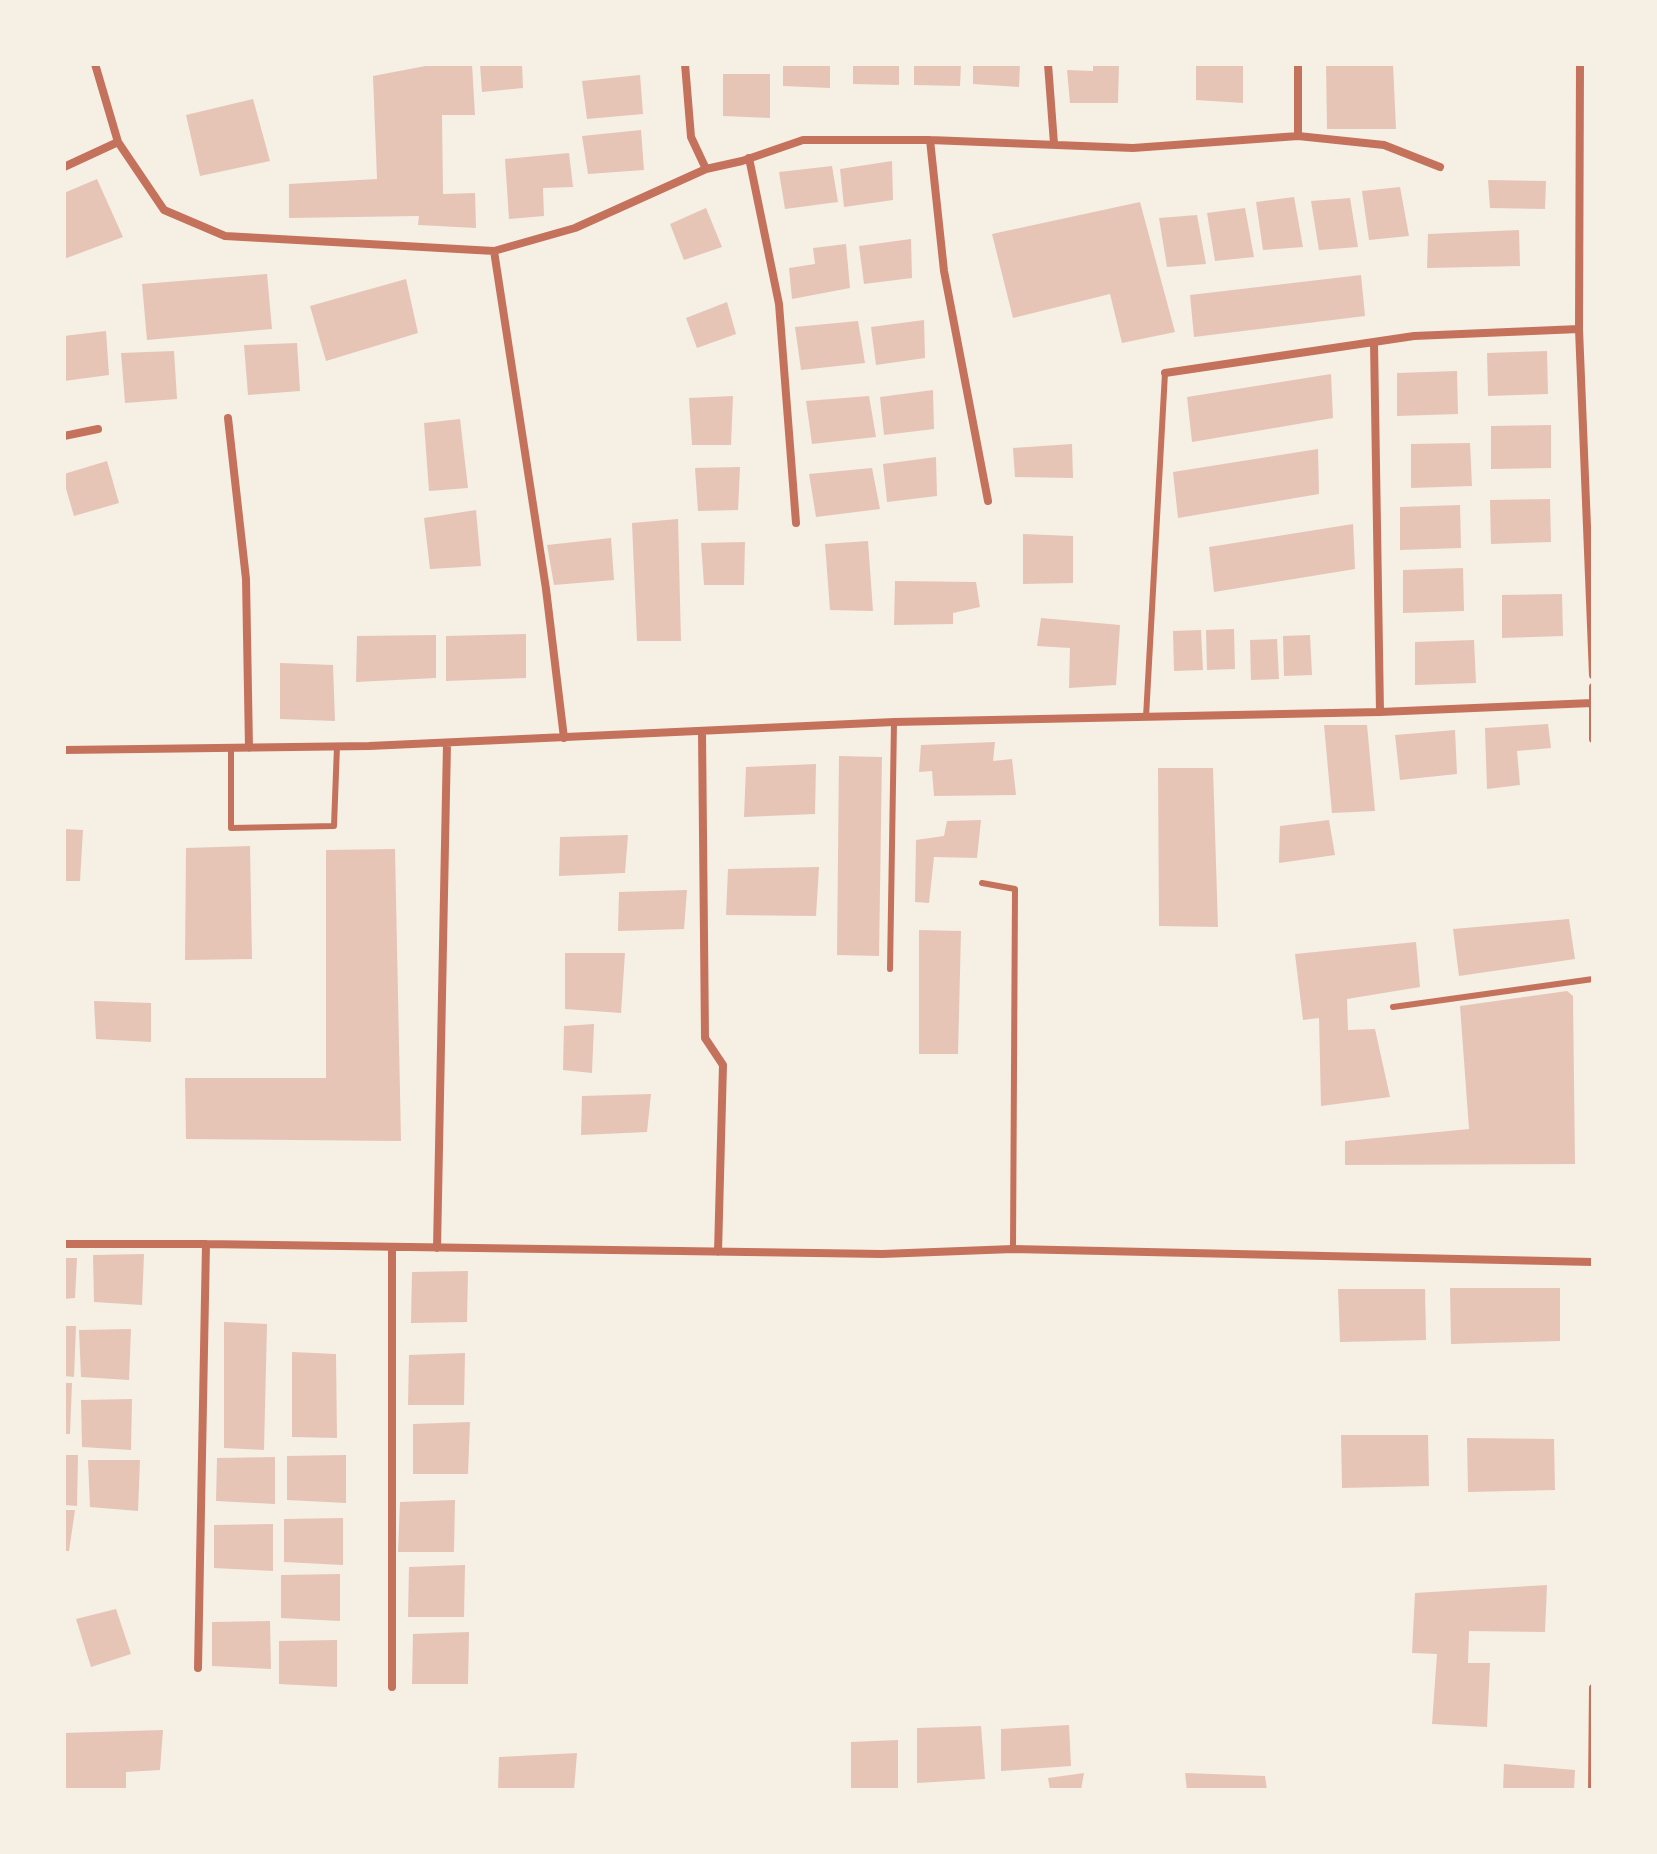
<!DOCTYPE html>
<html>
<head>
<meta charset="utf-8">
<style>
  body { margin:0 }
  #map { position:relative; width:1657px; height:1854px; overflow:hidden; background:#f6efe4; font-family:"Space Grotesk",sans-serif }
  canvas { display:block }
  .frame { position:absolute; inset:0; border:66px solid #f6efe4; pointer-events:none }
</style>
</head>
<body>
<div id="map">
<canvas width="1657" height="1854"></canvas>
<div class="frame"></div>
</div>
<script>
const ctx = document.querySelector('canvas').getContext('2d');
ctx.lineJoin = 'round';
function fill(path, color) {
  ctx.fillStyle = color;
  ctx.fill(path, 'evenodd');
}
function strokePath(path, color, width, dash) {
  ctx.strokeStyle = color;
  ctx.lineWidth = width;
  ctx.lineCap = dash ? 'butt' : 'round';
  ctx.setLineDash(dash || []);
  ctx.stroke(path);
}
fill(new Path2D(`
  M436 64H472L475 115H442L443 194 475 193 476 228 418 225 419 216 289 218V184L377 179 373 76Z
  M480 64H522L523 88 482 92Z
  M783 64H830V88L783 86Z
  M853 64H899V85L853 84Z
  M914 64H961L960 86 914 85Z
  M973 64H1020L1019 87 973 84Z
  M1093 64H1119L1118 103H1070L1067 70 1093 71Z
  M1196 64H1243V103L1196 100Z
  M1326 64H1393L1396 129H1327Z
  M723 74H770V118L723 116Z
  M640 75 643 114 587 119 582 81Z
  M253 99 270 161 200 176 186 115Z
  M641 130 644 170 588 174 582 136Z
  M569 153 573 187 543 188 544 216 509 219 505 159Z
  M892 161 893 200 844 207 840 169Z
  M832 166 838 202 785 209 779 172Z
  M97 179 123 237 64 259V193Z
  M1488 180 1546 181 1545 209 1490 208Z
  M1400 187 1409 236 1369 240 1362 191Z
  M1294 197 1303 247 1263 250 1256 202Z
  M1350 198 1358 247 1319 250 1311 201Z
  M1140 202 1175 332 1122 343 1110 294 1013 318 992 234Z
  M706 208 722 247 684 260 670 224Z
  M1245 208 1254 257 1215 261 1207 213Z
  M1197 215 1206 264 1167 267 1159 218Z
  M1519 230 1520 266 1427 268 1428 234Z
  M911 239 912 278 864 284 859 246Z
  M846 244 850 288 792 299 789 268 815 264 813 248Z
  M267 274 272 329 147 340 142 284Z
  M1361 275 1365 316 1194 337 1190 295Z
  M406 279 418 333 326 361 310 306Z
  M727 302 736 334 697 348 686 318Z
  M924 320 925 358 876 365 871 327Z
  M858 321 865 363 801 370 795 327Z
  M106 331 109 375 64 381V336Z
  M297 343 300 391 248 395 244 345Z
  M174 351 177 399 125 403 121 353Z
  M1547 351 1548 394 1488 396 1487 353Z
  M1457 371 1458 414 1397 416V373Z
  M1331 374 1333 418 1192 442 1187 397Z
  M933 390 934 429 884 435 880 397Z
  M733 396 731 445H692L689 398Z
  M869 396 876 437 812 444 806 401Z
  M460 419 468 488 429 491 424 423Z
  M1551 425V468L1491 469V426Z
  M1470 443 1472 486 1411 488V444Z
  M1072 444 1073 478 1015 477 1013 448Z
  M1318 449 1319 494 1178 518 1173 472Z
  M936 457 937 496 887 502 883 464Z
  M107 461 119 503 74 516 64 482V474Z
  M740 467 738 510 698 511 695 468Z
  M872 468 880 509 816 517 809 474Z
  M1550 499 1551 542 1491 544 1490 500Z
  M1460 505 1461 548 1400 550V507Z
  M476 510 481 566 430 569 424 518Z
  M678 519 681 641H637L632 523Z
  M1353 524 1355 569 1214 592 1209 547Z
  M1023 534 1073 536V583L1023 584Z
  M611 538 614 580 554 585 547 545Z
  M868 541 873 611 830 610 825 544Z
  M745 542 744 585H704L701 543Z
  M1463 568 1464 611 1403 613V570Z
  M895 581 976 582 980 607 953 613V624L894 625Z
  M1562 594 1563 636 1502 638V595Z
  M1041 618 1120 625 1116 685 1069 688 1070 648 1037 646Z
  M1234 629 1235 669 1207 670 1206 630Z
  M1201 630 1203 670 1174 671 1173 631Z
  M526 634V678L446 681V636Z
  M436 635V678L356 682 357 636Z
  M1310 635 1312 675 1284 676 1283 636Z
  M1277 639 1279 679 1251 680 1250 640Z
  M1474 640 1476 683 1415 685V642Z
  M280 663 333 665 335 721 280 719Z
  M1548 724 1551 748 1517 751 1520 785 1487 789 1485 728Z
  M1324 725H1367L1375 811 1332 813Z
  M1455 730 1457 774 1400 780 1395 735Z
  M995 742 993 761 1012 759 1016 795 934 796 932 771 919 772 921 745Z
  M839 756 882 757 879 956 837 955Z
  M816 764 815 814 744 817 746 767Z
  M1158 768H1213L1218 927 1159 926Z
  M981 820 977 858 934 857 929 903 915 902 916 840 944 836 947 821Z
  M1329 820 1335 855 1279 863 1280 826Z
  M64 829 83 830 80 881H64Z
  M628 835 625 873 559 876 560 837Z
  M250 846 252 959 185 960 186 848Z
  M395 849 401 1141 186 1139 185 1078H326V850Z
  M819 867 816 916 726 915 728 869Z
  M687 890 684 929 618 931 619 892Z
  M1569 919 1575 959 1459 976 1453 929Z
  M919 930 961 931 958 1054H919Z
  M1416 942 1420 987 1347 999 1348 1030 1375 1029 1390 1097 1321 1106 1319 1018 1303 1020 1295 954Z
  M565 953H625L621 1013 565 1009Z
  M1567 991 1573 996 1575 1164 1345 1165V1141L1469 1129 1460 1006Z
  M94 1001 151 1003V1042L96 1039Z
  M594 1024 592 1073 563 1070 564 1026Z
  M651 1094 647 1132 581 1135 582 1096Z
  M144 1254 142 1305 94 1302 93 1255Z
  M64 1258H77L75 1298 64 1299Z
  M468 1271 467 1322 411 1323 412 1272Z
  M1450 1288H1560V1341L1451 1344Z
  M1338 1289H1425L1426 1340 1340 1342Z
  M224 1322 267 1324 264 1450 224 1448Z
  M64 1326H76L74 1377 64 1376Z
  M131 1329 129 1380 81 1377 79 1330Z
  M292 1352 336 1354 337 1438 292 1437Z
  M465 1353 464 1405H408L409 1355Z
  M64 1383H72L70 1434H64Z
  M132 1399 131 1450 82 1447 81 1400Z
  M470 1422 468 1474H413V1424Z
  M1341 1435H1428L1429 1486 1342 1488Z
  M1467 1438 1554 1439 1555 1490 1468 1492Z
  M64 1455H78L77 1506 64 1505Z
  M346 1455V1503L287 1500V1456Z
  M275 1457V1504L216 1501 217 1458Z
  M88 1460H140L138 1511 90 1507Z
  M455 1500 454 1552H398L400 1502Z
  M64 1510H75L69 1551H64Z
  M343 1518V1565L284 1562V1519Z
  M273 1524V1571L214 1568V1525Z
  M465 1565 464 1617H408L409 1567Z
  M340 1574V1621L281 1618V1575Z
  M1547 1585 1545 1632 1469 1631 1468 1663H1490L1487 1727 1432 1724 1437 1654 1412 1653 1415 1593Z
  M116 1609 131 1654 91 1667 76 1619Z
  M270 1621 271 1669 212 1666V1622Z
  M469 1632 468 1684H412L413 1634Z
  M337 1640V1687L279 1684V1641Z
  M1069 1725 1071 1766 1001 1771V1729Z
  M981 1726 985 1779 917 1783V1728Z
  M163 1730 160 1770 126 1772V1790H64V1733Z
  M898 1740V1790H851V1742Z
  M577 1753 574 1790H498L499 1757Z
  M1504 1764 1575 1770 1574 1790H1503Z
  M1084 1773 1081 1790H1050L1048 1778Z
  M1185 1773 1265 1776 1267 1790H1187Z`), '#e6c5b7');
strokePath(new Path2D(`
  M1146 717 1165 373
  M231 748V828L334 826 337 746
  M982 883 1015 889 1013 1249
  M890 969 894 722
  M1393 1007 1593 979`), '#c5725c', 6);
strokePath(new Path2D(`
  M95 64 118 142 164 210 225 236 494 251 575 228 706 169 742 161 803 140H930L1133 148 1298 136V64
  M685 64 691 137 706 169
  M1048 64 1054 144
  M1580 64 1579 329 1593 675
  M1298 136 1384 145 1440 167
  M930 140 944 271 988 501
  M749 158 779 304 796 523
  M64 167 118 142
  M494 251 546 589 564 738
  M1374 342 1380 712
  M1165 373 1414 336 1579 329
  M228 418 246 579 249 748
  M64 436 98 429
  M1593 687V739
  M702 732 705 1038 723 1065 718 1252
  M64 750 369 746 894 722 1380 712 1592 703
  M64 1244H206L882 1254 1013 1249 1593 1262
  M437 1248 447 743
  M198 1668 206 1244
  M392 1687V1247
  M1592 1790 1593 1688`), '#c5725c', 8);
</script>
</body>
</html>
